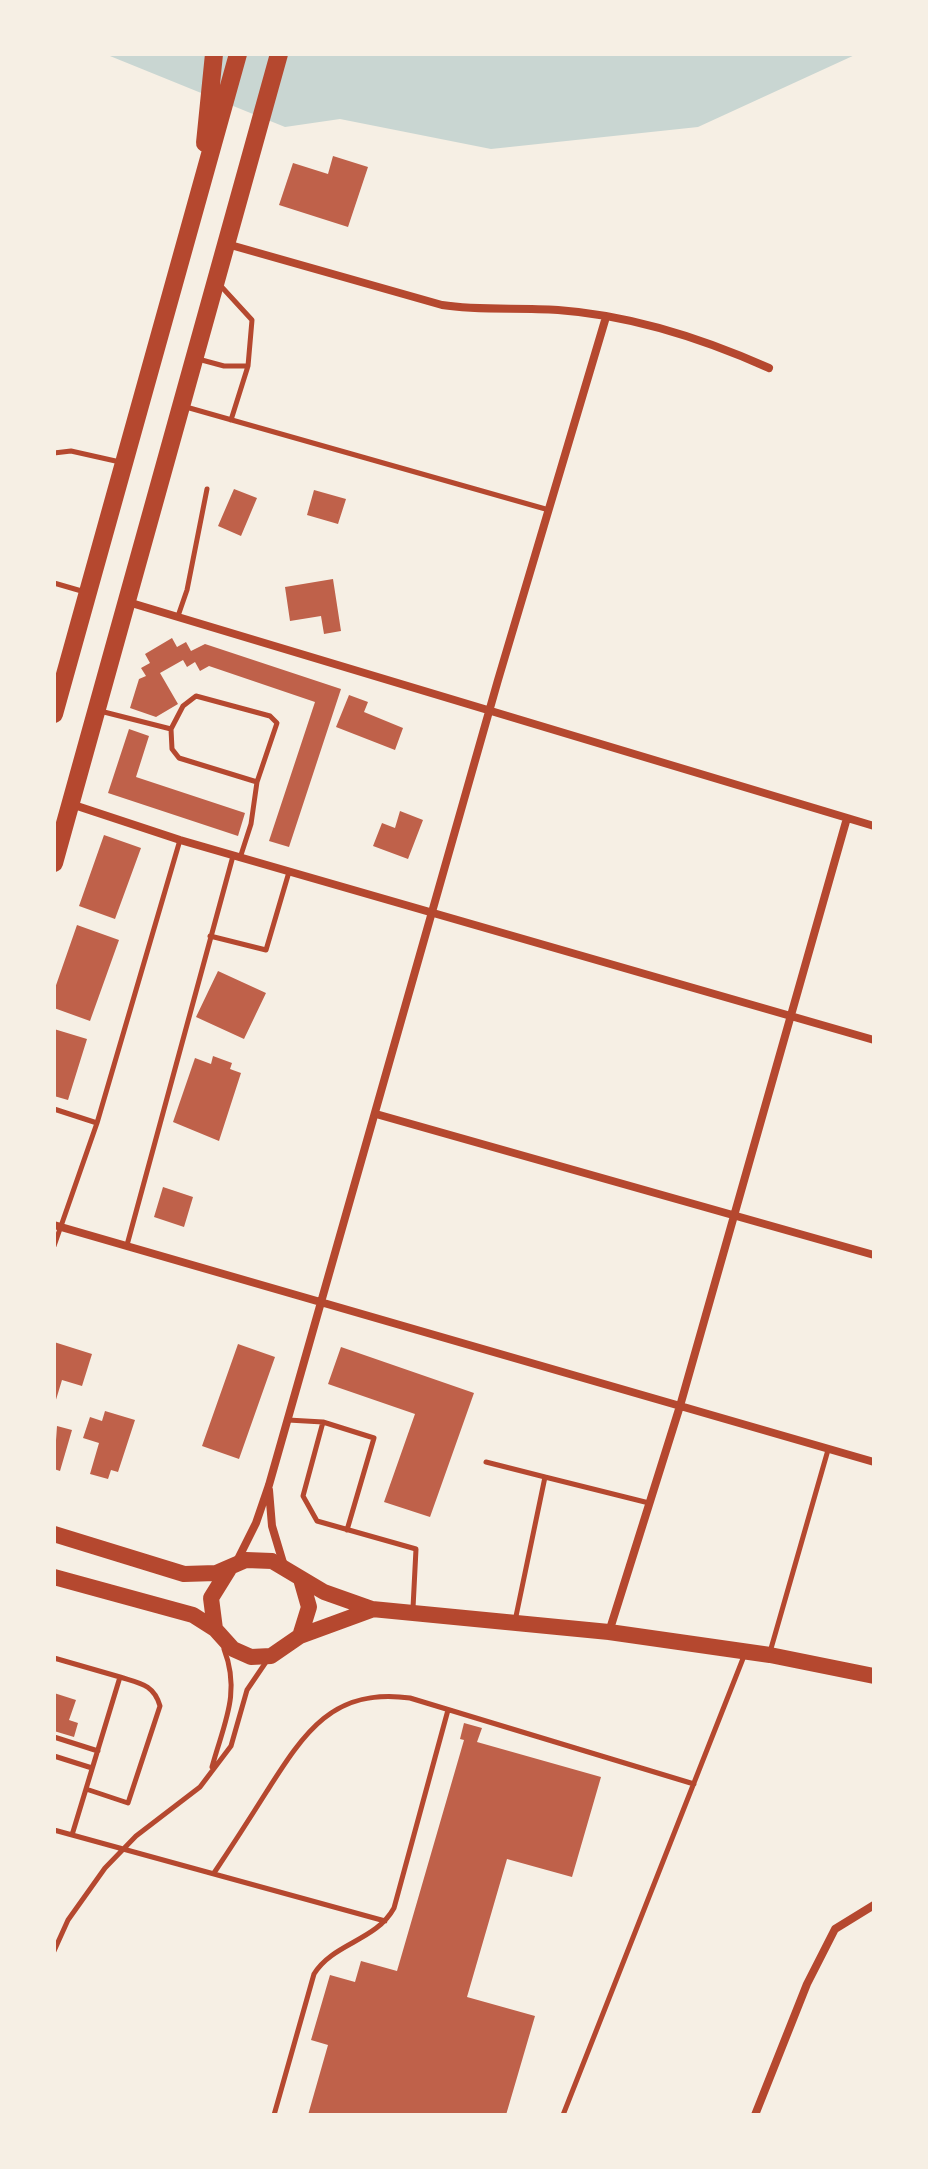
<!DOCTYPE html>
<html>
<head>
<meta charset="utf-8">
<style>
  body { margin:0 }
  #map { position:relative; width:928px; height:2169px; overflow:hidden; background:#f6efe4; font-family:"PT Serif",serif }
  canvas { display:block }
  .frame { position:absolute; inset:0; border:56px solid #f6efe4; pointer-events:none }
</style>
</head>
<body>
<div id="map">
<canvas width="928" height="2169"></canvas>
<div class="frame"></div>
</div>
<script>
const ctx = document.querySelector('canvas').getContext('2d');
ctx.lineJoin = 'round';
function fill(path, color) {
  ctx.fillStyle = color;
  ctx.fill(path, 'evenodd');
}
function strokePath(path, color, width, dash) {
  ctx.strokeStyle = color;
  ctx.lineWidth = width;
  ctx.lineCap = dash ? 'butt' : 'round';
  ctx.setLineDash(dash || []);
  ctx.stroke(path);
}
fill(new Path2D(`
  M105 54H857L698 127 491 149 340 119 285 127Z`), '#c9d6d2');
fill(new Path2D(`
  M333 156 368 167 348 227 279 205 293 163 328 174Z
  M234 489 257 498 241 536 218 526Z
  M314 490 346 499 338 524 307 515Z
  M333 579 341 631 324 634 321 616 290 621 285 587Z
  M172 638 177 647 186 642 191 651 205 644 341 689 289 847 269 841 315 702 209 666 200 671 195 662 187 667 183 660 160 673 178 704 156 717 130 708 139 679 146 676 141 668 150 663 145 654Z
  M349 695 368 702 364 712 403 728 395 750 336 727Z
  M129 729 149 736 136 777 245 813 238 836 108 793Z
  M400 811 423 820 408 859 373 846 382 823 395 828Z
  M104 835 141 848 115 919 79 906Z
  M77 925 119 940 90 1021 54 1008V991Z
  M218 971 266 993 244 1039 196 1017Z
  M54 1029 87 1039 68 1100 54 1096Z
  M213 1056 232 1063 230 1069 241 1073 219 1141 173 1122 195 1058 211 1064Z
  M163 1187 193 1197 184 1227 154 1217Z
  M54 1342 92 1354 82 1386 62 1380 55 1403Z
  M238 1344 275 1357 239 1459 202 1446Z
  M341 1347 474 1393 430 1517 384 1502 415 1414 328 1384Z
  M105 1411 135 1420 118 1472 111 1470 108 1479 90 1474 99 1443 83 1438 90 1417 102 1421Z
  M57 1426 72 1430 60 1471 54 1469Z
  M54 1693 76 1700 69 1720 78 1723 74 1737 54 1731Z
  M464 1723 482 1728 477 1742 601 1777 572 1877 507 1859 467 1997 535 2016 506 2115H308L328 2045 311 2040 330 1975 355 1982 361 1961 397 1971 464 1740 460 1739Z`), '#bf614a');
strokePath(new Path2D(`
  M219 284 252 320 248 366 231 420
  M198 359 224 366H248
  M186 407 549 510
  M54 453 71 451 120 462
  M54 583 85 592
  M178 616 187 590 207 489
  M100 711 171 729 172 749 179 758 257 782 251 824 240 858
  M171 729 183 706 196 696 270 716 277 723 257 782
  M210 936 266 950 289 872
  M54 1109 97 1123
  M127 1245 233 856
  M54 1246 97 1123 180 840
  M288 1420 323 1422 303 1496 317 1521 416 1549 413 1608
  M323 1422 374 1438 347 1530
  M486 1462 545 1477
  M515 1621 545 1477 649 1503
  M770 1652 828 1450
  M54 1658 120 1677 72 1835
  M54 1737 98 1751
  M54 1756 92 1768
  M212 1767C224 1723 241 1693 224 1649
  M86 1789 128 1803 160 1706C154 1684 139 1683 120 1677
  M54 1830 385 1921
  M214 1873C232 1846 250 1818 267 1791 304 1733 333 1687 410 1698L694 1784
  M54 1951 68 1920 105 1868 136 1836 200 1787 231 1746 247 1690 266 1662
  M274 2115 314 1974C333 1943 376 1941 394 1908L448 1710
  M563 2115 744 1656`), '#b5482f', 5);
strokePath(new Path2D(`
  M227 244 442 305C481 311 519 307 558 310 629 315 704 339 769 368
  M128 602 874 826
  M71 804 180 840 874 1040
  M376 1114 874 1255
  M54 1225 874 1462
  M269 1490 272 1526 284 1566
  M237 1561 256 1523 269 1485 498 680 606 317
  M609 1632 680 1406 847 818
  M755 2115 807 1984 835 1929 874 1905`), '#b5482f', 8);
strokePath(new Path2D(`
  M54 1534 184 1574 216 1573 246 1560 272 1561 324 1592 372 1609 609 1632 770 1655 874 1676
  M54 1577 193 1615 215 1629 233 1649 251 1657 271 1656 300 1636 371 1610
  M215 1629 211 1598 229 1569
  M300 1636 309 1607 301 1579`), '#b5482f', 16);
strokePath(new Path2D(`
  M205 143 214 54
  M54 714 238 54
  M54 863 279 54`), '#b5482f', 18);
</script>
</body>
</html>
